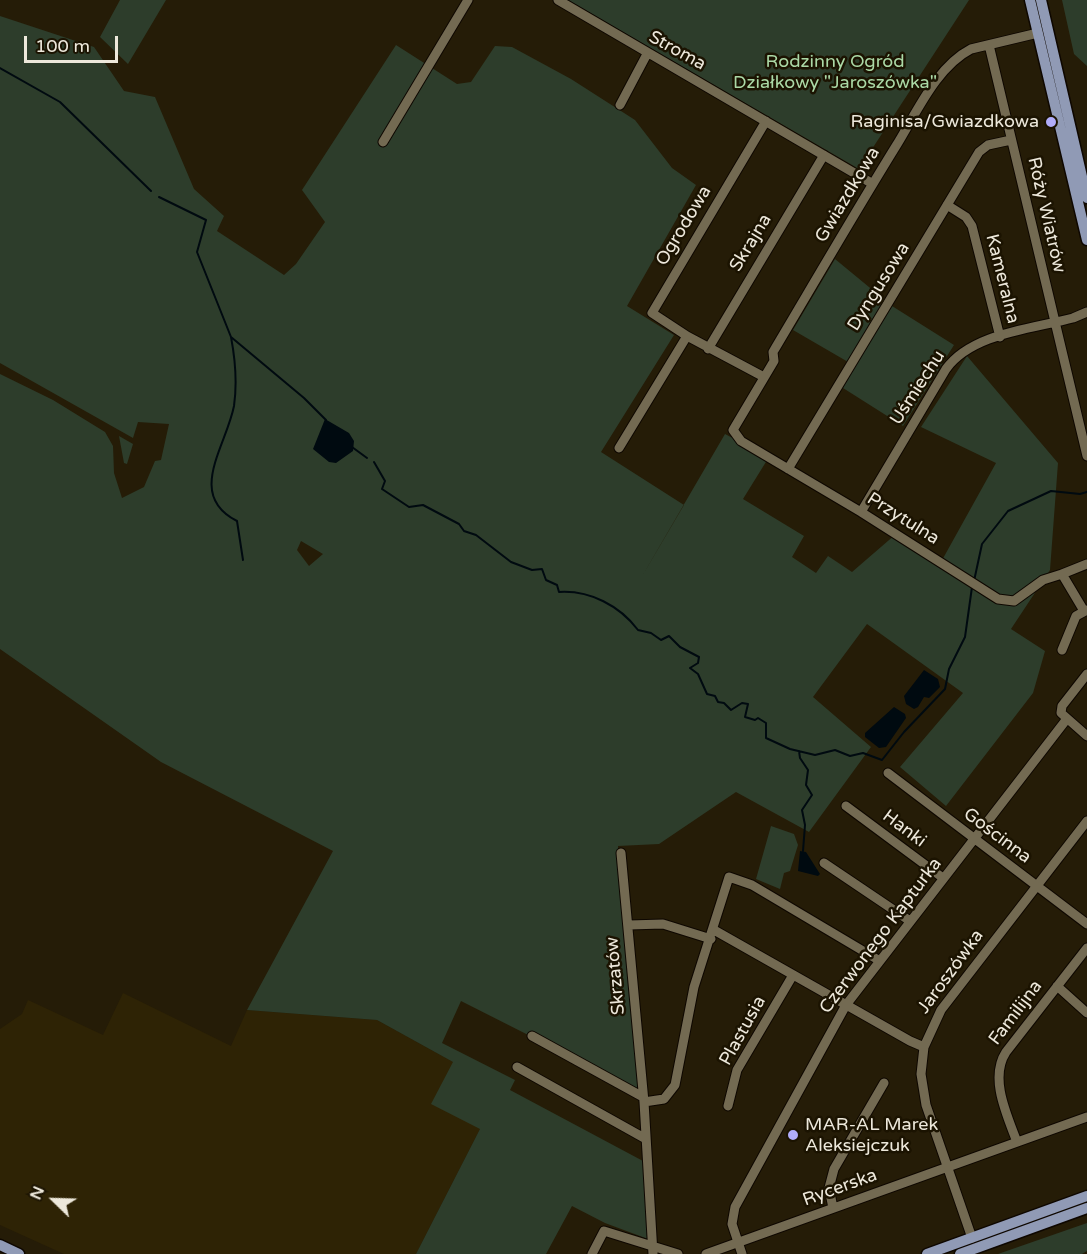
<!DOCTYPE html>
<html>
<head>
<meta charset="utf-8">
<style>
  body { margin:0 }
  #map { position:relative; width:1087px; height:1254px; overflow:hidden; background:#251c07; font-family:"Varela Round",sans-serif }
  canvas { display:block }
  .north { position:absolute; left:24px; top:1170px; width:60px; height:60px; -webkit-text-stroke:4px #1b1301; paint-order:stroke; rotate:293deg; font-size:16px; font-weight:700; line-height:24px; text-align:center; color:#ede8db }
  .north::after { content:''; display:block; margin:auto; width:21px; height:27px; background:#ede8db; clip-path:polygon(50% 0,100% 100%,50% 72%,0 100%) }
  .scale { position:absolute; left:24px; top:36px; width:94px; height:27px; box-sizing:border-box; border:3px solid #ede8db; border-top:0; padding-left:8px; font-size:18px; line-height:21px; white-space:nowrap; color:#ede8db; -webkit-text-stroke:4px #1b1301; paint-order:stroke }
</style>
</head>
<body>
<div id="map">
<canvas width="1087" height="1254"></canvas>
<div class="north">N</div>
<div class="scale">100 m</div>
</div>
<script>
const ctx = document.querySelector('canvas').getContext('2d');
ctx.lineJoin = 'round';
function fill(path, color) {
  ctx.fillStyle = color;
  ctx.fill(path, 'evenodd');
}
function strokePath(path, color, width, dash) {
  ctx.strokeStyle = color;
  ctx.lineWidth = width;
  ctx.lineCap = dash ? 'butt' : 'round';
  ctx.setLineDash(dash || []);
  ctx.stroke(path);
}
function label(font, color, halo, rows, align = 'center') {
  ctx.font = font + ' "Varela Round",sans-serif';
  ctx.lineWidth = 5;
  ctx.setLineDash([]);
  ctx.textBaseline = 'middle';
  ctx.strokeStyle = halo;
  ctx.fillStyle = color;
  for (const [text, x, y, turn = 0] of rows) {
    ctx.save();
    ctx.translate(x, y);
    ctx.rotate((+turn || 0) * Math.PI / 180);
    ctx.textAlign = isNaN(turn) ? turn : align;
    if (halo) ctx.strokeText(text, 0, 0);
    ctx.fillText(text, 0, 0);
    ctx.restore();
  }
}
fill(new Path2D(`
  M123 993 231 1046 247 1010 377 1020 453 1062 480 1129 416 1254H64L0 1225V1029L22 1014 28 1000 103 1035Z`), '#2e2305');
fill(new Path2D(`
  M120 0H166L128 64 100 37Z
  M568 0H969L859 169Z
  M1062 0H1087V66L1074 54Z
  M0 16 94 47 124 91 155 97 194 189 224 216 217 231 284 275 296 264 325 222 302 190 396 45 457 84 471 82 495 46 512 47 571 79 635 120 672 168 696 185 627 306 674 335 601 452 684 505 641 578 725 434 769 457 743 499 804 536 792 557 816 573 828 556 852 572 896 534 941 562 996 463 921 427 967 356 1058 463 1050 570 1011 629 1045 651 1033 693 946 806 900 767 963 693 867 624 813 697 871 747 809 832 736 792 659 844 618 846 639 1091 461 1001 442 1043 515 1080 510 1090 643 1161 648 1239 605 1223 572 1206 546 1254H416L480 1129 431 1104 453 1062 377 1020 247 1010 333 851 161 762 0 649V374L53 400 105 432 113 446 114 473 122 498 144 487 155 461 161 460 169 424 138 422 133 438 0 363ZM301 541 323 554 309 566 297 550Z
  M835 259 892 306 954 345 903 426 843 388 855 366 793 330Z
  M119 436 133 444 127 464 124 463Z
  M771 826 794 834 798 845 790 871 784 873 780 889 756 879Z
  M1087 1223V1251L1082 1254H998Z`), '#2d3d2b');
fill(new Path2D(`
  M325 419 349 433 354 441 353 451 336 463 329 462 313 449Z
  M924 670 938 679 940 687 929 698 924 697 918 707 914 709 906 704 904 696Z
  M894 707 905 714 906 718 886 747 879 748 865 737V733Z
  M800 851 806 852 820 874 818 876 798 871Z`), '#000a10');
strokePath(new Path2D(`
  M0 68 60 102 151 191
  M159 197 206 220 197 252 231 337 304 398 326 420
  M231 337C235 358 237 385 234 406 226 447 186 495 237 521L243 560
  M352 447 367 458
  M374 462 385 481 382 489 409 507 423 505 459 524 464 531 476 535 511 562 532 570 542 569 546 580 557 585 559 592C590 590 620 606 638 630L651 633 661 640 669 636 680 647 699 657 698 663 690 668 698 674 707 694 715 696 718 702 724 703 731 710 742 703 748 704 745 717 755 720 758 718 766 723V738L790 749 815 755 835 750 850 756 863 753 882 760 904 732 945 689 949 669 965 637 972 587
  M974 581 982 544 1008 511 1051 491 1080 494 1087 492
  M799 751 800 758 808 770 806 785 812 795 802 810 805 825 803 851`), '#000a10', 2);
const minor = new Path2D(`
  M558 0 873 184
  M1038 33 971 49C936 67 916 114 896 146 854 214 814 283 773 352L774 361 733 430 741 441 861 512 998 599 1014 601 1043 580 1062 574
  M989 45 1087 456
  M620 105 647 54
  M383 142 468 0
  M947 205 966 217 972 226 1000 337
  M687 336 652 313 766 121
  M708 349 824 155
  M619 448 687 336 764 377
  M788 469 979 152 988 145 1011 140
  M861 512 946 369C972 333 1032 329 1073 318L1087 312
  M1084 611 1062 574 1087 564
  M1062 650 1076 616 1087 610
  M1087 674 1062 706 1061 713 1087 736
  M888 773 1087 924
  M846 806 943 878
  M621 853 644 1102 653 1254
  M824 863 910 921
  M629 925 663 924 711 939
  M714 930 910 1041 924 1047
  M1057 986 1087 1013
  M532 1036 643 1097
  M517 1067 646 1139
  M644 1102 664 1099 675 1085 694 987 729 877 752 885 880 961
  M728 1106 737 1070 793 975
  M1017 1142C1007 1115 989 1078 1006 1052L1087 948
  M833 1208 829 1188 834 1169 884 1083
  M972 1238 926 1105 921 1074 924 1047 941 1010 1087 821
  M592 1254 604 1231 678 1254
  M706 1254 1087 1117
  M742 1254 732 1224 735 1207 846 1005 1066 720`);
const major = new Path2D(`
  M1030 0 1087 240
  M1041 0 1087 198
  M0 1245 19 1254
  M927 1254 1087 1196
  M960 1254 1087 1208`);
strokePath(minor, '#0e0700', 11);
strokePath(major, '#0e0700', 13);
strokePath(minor, '#736a52', 9);
strokePath(major, '#909ab5', 10);
for (const [x, y, r, color] of [
  [1051,122,6,"#b1adfa"],
  [793,1135,6,"#b1adfa"]
]) {
  const dot = new Path2D();
  dot.arc(x, y, r, 0, 2 * Math.PI);
  ctx.fillStyle = color;
  ctx.fill(dot);
  strokePath(dot, '#1b1301', 2);
}
label('18px', '#ede8db', '#1b1301', [
  ["Stroma",677,51,29],
  ["Gwiazdkowa",848,195,-59],
  ["Róży Wiatrów",1046,215,77],
  ["Ogrodowa",684,226,-59],
  ["Skrajna",751,243,-59],
  ["Kameralna",1002,279,76],
  ["Dyngusowa",879,287,-58],
  ["Uśmiechu",918,388,-57],
  ["Przytulna",903,519,32],
  ["Hanki",904,829,37],
  ["Gościnna",997,836,37],
  ["Czerwonego Kapturka",881,936,-53],
  ["Jaroszówka",951,972,-54],
  ["Skrzatów",616,976,-95],
  ["Familijna",1016,1013,-53],
  ["Plastusia",743,1031,-61],
  ["Rycerska",840,1188,-20]
]);
label('18px', '#abd9a6', '#1b1301', [
  ["Rodzinny Ogród",835,62],
  ["Działkowy \"Jaroszówka\"",835,83]
]);
label('18px', '#ede8db', '#1b1301', [
  ["Raginisa/Gwiazdkowa",1039,122],
  ["MAR-AL Marek",805,1125,"left"],
  ["Aleksiejczuk",805,1146,"left"]
], 'right');
</script>
</body>
</html>
